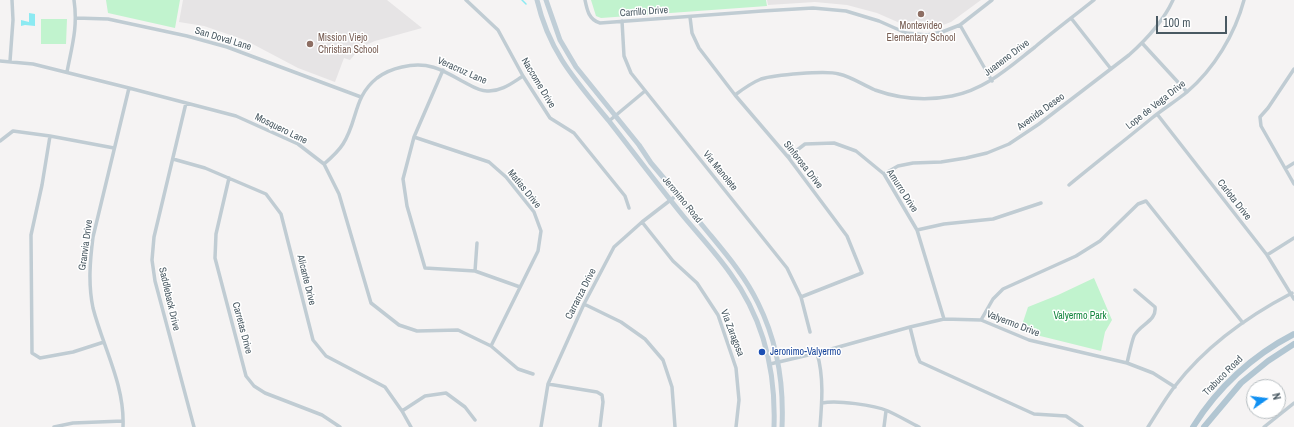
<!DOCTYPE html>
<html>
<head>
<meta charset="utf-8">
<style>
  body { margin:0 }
  #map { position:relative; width:1294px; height:427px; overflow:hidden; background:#f5f3f3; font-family:"Archivo Narrow",sans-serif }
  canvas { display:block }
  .north { position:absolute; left:1246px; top:379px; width:40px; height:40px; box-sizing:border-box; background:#fff; border:1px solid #b6bdc0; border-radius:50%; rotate:76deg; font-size:11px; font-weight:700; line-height:16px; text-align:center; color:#495962 }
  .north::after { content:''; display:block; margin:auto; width:14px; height:18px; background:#1090f2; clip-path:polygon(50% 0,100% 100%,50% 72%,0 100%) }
  .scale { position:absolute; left:1156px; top:16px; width:71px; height:18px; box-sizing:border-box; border:2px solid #495962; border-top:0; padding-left:5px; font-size:12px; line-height:14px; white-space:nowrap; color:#495962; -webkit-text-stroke:3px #fff; paint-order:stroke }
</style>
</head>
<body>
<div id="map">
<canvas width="1294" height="427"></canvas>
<div class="north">N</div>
<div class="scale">100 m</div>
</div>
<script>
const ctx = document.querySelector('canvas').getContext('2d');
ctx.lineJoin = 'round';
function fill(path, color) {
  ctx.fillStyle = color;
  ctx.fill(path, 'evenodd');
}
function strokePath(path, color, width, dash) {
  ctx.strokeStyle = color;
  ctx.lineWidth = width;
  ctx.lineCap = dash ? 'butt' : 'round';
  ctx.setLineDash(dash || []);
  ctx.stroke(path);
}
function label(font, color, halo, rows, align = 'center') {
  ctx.font = font + ' "Archivo Narrow",sans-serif';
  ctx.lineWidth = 3;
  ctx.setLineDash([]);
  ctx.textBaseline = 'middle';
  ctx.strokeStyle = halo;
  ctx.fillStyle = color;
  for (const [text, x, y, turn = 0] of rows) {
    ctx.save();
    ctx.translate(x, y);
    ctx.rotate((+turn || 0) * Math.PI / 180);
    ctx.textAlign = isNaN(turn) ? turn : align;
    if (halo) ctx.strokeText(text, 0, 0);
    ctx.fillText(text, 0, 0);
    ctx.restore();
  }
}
fill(new Path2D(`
  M183 0H387L422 28 375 41 361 47 350 60 344 58 335 82 298 68 245 40 204 26 179 22Z
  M767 0H981L951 22 935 28 923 29 909 27 877 13 847 5 815 2 768 5Z`), '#e6e4e5');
fill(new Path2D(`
  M106 0H180L175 28 108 13Z
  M591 0H766L767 6 601 18 596 16Z
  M41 19H67L66 44H41Z
  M1094 278 1112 320 1105 332 1101 351 1020 331 1028 307 1058 295Z`), '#c1f3ce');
fill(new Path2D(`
  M29 13 35 14V26L25 25 21 26V20L29 22Z`), '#8ceaf2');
strokePath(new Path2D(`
  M522 0 526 4`), '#8ceaf2', 1.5);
strokePath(new Path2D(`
  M466 0 498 30 523 76 550 118 574 133 625 196 629 208
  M585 0C587 10 589 20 600 23L762 11 813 8 846 11 879 21 906 33 927 35 942 32 960 25 992 0
  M690 17 692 33 699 48 735 95 788 157 847 236 862 273 801 297
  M76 18 108 19 187 36 227 47 361 97
  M1071 18 1111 69
  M622 21 624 56 631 73 787 268 801 297 810 332
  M960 25 992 81
  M1142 43 1187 92
  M0 61 33 64 129 88 236 116 298 144 324 164 339 194 371 303 399 325 417 331 458 330 491 346 518 369 533 374
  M10 61 13 20 12 0
  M1294 69 1268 108 1260 117 1261 126 1294 184
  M443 70 414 137 403 179 407 206 425 268 475 271 520 287
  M67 72C72 46 78 27 74 0
  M735 95C743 89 751 83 761 79 774 75 826 70 839 74 852 77 863 85 875 90 900 99 926 101 952 96 986 89 1008 68 1035 47 1054 31 1074 16 1094 0
  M186 103 154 237 152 260 155 281 194 427
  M1157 114 1267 255 1294 299
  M609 121 645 91
  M50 136 42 185 31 235 32 353 40 358 73 352 104 342
  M414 137 489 162 506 177 534 212 541 231 538 251 491 346
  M0 141 13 131 50 136 114 148
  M788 157 805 144 834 143 856 151 884 174 917 230 944 319
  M173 159 205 168 266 194 281 214 313 340 326 356 385 387 402 411 411 427
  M324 164C331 158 338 152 343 144 358 121 353 97 377 78 385 72 393 69 402 67 427 61 441 69 462 81 470 85 478 91 487 91 501 92 512 83 523 76
  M1286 168 1294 163
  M884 174 898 166 913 163 941 162 966 158 987 153 1009 144 1039 124 1129 55C1147 39 1163 22 1173 0
  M229 178 216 234 215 258 246 376 254 386 265 393 322 415 340 427
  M1069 185C1097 162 1125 140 1152 118 1163 109 1176 101 1187 92 1214 69 1235 34 1244 0
  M642 222 673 261 697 283 718 315 736 368 739 400 736 427
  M917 230 944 224 993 219 1041 203
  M1267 255 1294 238
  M475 271 477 243
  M584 304 621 322 645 339 663 360 672 387 675 427
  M981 320 993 299 1003 289 1076 256 1100 241 1138 204 1146 201 1243 323
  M910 327 917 355 920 362 1034 414 1066 416 1082 427
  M817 353C824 377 822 402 820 427
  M1127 363C1129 355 1131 344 1134 336 1140 324 1157 321 1155 307L1135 290
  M770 364 817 353 910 327 944 319 981 320 1029 340 1127 363 1153 373 1175 387
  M548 384 597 392 602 395 603 402 600 427
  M822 403C837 400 874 405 888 411 899 416 909 422 919 427
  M402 411 425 396 446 393 465 407 475 420
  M54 427 73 423 123 421
  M123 427C125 385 103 347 93 308 88 284 90 261 93 237L129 88
  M541 427 548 384 584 304 614 247 642 222 677 195
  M884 427 886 411
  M1148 427C1157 413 1165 399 1175 386 1205 347 1248 316 1292 293
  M1264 427 1294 403`), '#c0ccd3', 3.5);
strokePath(new Path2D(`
  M537 0C549 52 576 81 609 121 634 153 658 185 684 217 699 235 716 253 730 273 764 319 776 371 774 427
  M546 0 560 40 576 67 639 145 651 163C670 185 688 208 707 231 726 254 745 276 758 303 777 341 784 384 782 427`), '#c0ced7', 5);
strokePath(new Path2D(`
  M1193 427C1217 388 1253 355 1294 334
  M1204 427 1241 383 1268 361 1294 344`), '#b2c6d2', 6);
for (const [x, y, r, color] of [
  [921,14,4,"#8d6e63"],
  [310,44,4,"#8d6e63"],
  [762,352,4,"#1a4fb4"]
]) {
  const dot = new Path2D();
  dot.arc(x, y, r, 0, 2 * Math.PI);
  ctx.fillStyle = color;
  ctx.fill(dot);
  strokePath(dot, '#fff', 1.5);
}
label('10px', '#495962', '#fff', [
  ["Carrillo Drive",644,12,-4],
  ["San Doval Lane",223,39,17],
  ["Juaneno Drive",1007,58,-37],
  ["Veracruz Lane",462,71,24],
  ["Naccome Drive",538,83,59],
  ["Lope de Vega Drive",1156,105,-38],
  ["Avenida Deseo",1041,112,-36],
  ["Mosquero Lane",281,129,26],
  ["Sinforosa Drive",803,165,52],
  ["Via Manolete",720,171,51],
  ["Matias Drive",524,189,51],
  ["Amurro Drive",902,191,57],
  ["Jeronimo Road",682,200,51],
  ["Carlota Drive",1234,200,52],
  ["Granvia Drive",86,245,-82],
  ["Alicante Drive",306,280,76],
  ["Carranza Drive",581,294,-63],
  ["Saddleback Drive",169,299,77],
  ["Valyermo Drive",1013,324,21],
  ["Carretas Drive",242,328,75],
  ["Via Zaragosa",732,333,69],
  ["Trabuco Road",1223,376,-45]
]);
label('10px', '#785e54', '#fff', [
  ["Montevideo",921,26],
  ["Elementary School",921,38],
  ["Mission Viejo",318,38,"left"],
  ["Christian School",318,50,"left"]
]);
label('10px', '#12853d', '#fff', [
  ["Valyermo Park",1080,316]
]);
label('10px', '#164399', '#fff', [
  ["Jeronimo-Valyermo",770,352]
], 'left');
</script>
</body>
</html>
